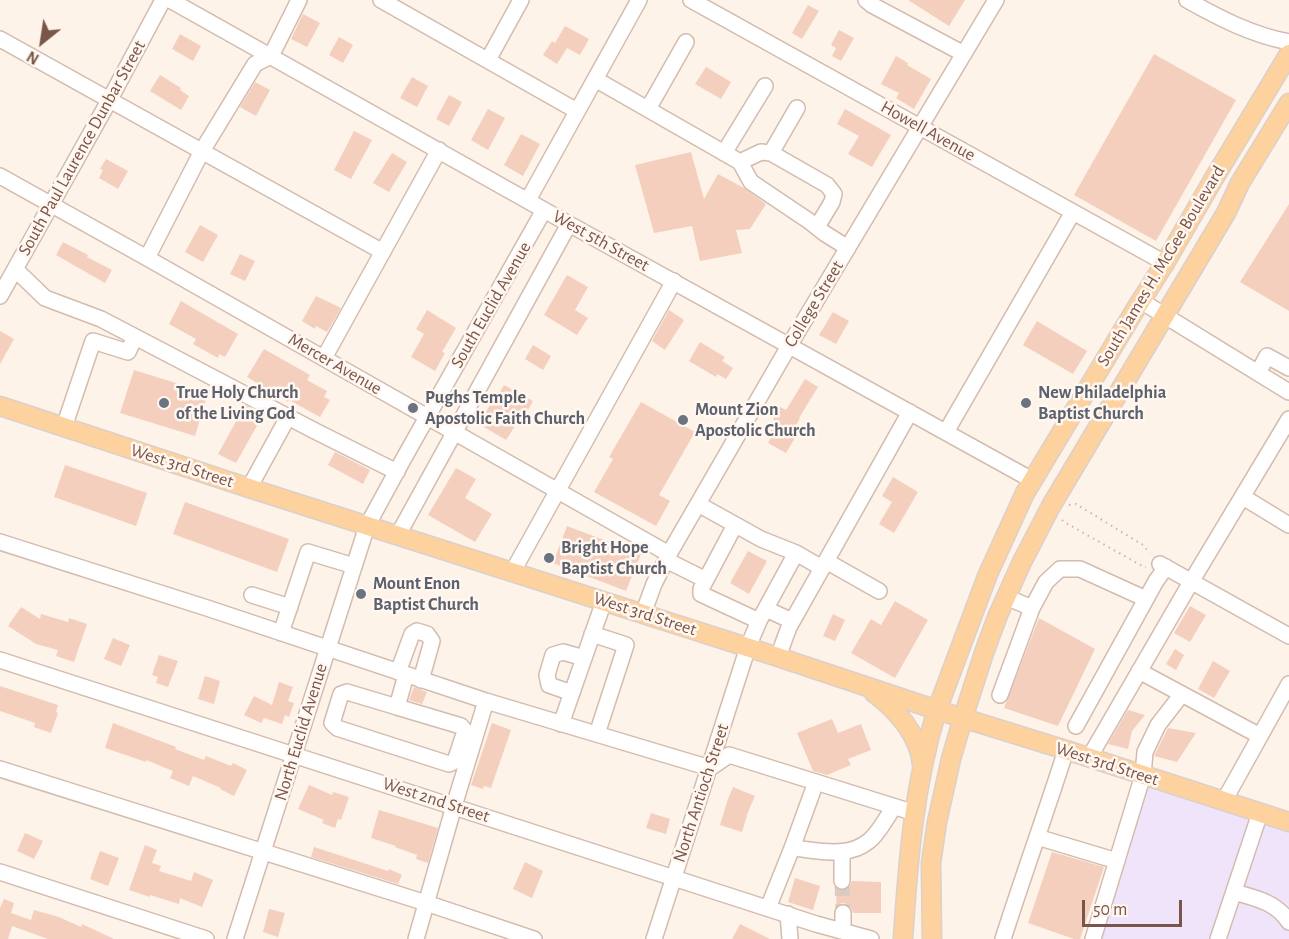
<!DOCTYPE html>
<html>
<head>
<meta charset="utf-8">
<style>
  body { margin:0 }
  #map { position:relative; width:1289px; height:939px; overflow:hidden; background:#fdf3e8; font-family:"Alegreya Sans",sans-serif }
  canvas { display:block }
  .north { position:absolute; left:12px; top:12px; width:60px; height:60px; -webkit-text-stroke:4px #fff7f0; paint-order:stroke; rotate:210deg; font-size:16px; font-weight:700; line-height:24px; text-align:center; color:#7a564a }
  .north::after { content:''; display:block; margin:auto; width:21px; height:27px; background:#7a564a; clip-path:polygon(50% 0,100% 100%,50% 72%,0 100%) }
  .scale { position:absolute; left:1082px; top:900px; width:100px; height:27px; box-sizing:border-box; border:3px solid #7a564a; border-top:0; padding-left:8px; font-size:18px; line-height:21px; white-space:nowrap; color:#7a564a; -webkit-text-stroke:4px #fff7f0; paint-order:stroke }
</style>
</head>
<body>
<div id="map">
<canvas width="1289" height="939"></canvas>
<div class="north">N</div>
<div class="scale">50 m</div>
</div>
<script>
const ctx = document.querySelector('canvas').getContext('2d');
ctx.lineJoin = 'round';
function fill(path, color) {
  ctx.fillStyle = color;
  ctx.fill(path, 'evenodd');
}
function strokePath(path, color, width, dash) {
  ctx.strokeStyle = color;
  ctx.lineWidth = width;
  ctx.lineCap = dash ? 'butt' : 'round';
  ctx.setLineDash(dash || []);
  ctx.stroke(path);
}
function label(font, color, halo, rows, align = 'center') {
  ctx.font = font + ' "Alegreya Sans",sans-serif';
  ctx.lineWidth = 5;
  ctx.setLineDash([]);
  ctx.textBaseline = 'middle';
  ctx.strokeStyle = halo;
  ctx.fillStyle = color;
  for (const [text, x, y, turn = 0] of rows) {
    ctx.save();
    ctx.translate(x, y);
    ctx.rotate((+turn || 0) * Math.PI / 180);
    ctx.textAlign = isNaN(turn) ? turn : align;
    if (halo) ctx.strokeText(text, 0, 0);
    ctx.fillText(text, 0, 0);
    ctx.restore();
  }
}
fill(new Path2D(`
  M1151 778 1289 822V939H1098Z`), '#f0e4fa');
fill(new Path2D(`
  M908 0H965L949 26Z
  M808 5 819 11 802 39 792 33Z
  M303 14 320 23 307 47 291 39Z
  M565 26 589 39 580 55 567 48 557 64 543 55 552 41 555 43Z
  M839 30 854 38 841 61 832 56 836 48 831 45Z
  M180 34 201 46 193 61 172 49Z
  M339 37 353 45 343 63 329 55Z
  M1154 54 1236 100 1156 241 1074 195Z
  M896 56 908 63 907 65 931 79 914 109 896 98 899 93 881 84Z
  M706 67 731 82 721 99 695 84Z
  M160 75 181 88 180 90 189 96 181 110 150 91Z
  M412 77 428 86 417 107 400 98Z
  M255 82 270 90 256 116 240 107Z
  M449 95 462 102 449 126 436 119Z
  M488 109 505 118 488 150 471 140Z
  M845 109 891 135 872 167 848 154 859 136 837 124Z
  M354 131 372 140 351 179 334 170Z
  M521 134 540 144 523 176 504 165Z
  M691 152 704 199 718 174 744 188 766 204 750 229 736 230 742 253 700 261 692 226 654 233 635 165Z
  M392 153 407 162 389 192 373 183Z
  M106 159 128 171 118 189 99 178 103 170 100 169Z
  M1289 204V311L1240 282Z
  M200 225 218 235 203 262 185 252Z
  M63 242 88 255 87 257 112 270 105 283 56 255Z
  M240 254 255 261 245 281 230 274Z
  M567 275 588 287 575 310 588 318 577 335 544 315Z
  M316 296 341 308 327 332 316 326 315 329 302 321Z
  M181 301 238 334 225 357 219 354 218 358 193 344 196 339 169 324Z
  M427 310 456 328 442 352 445 353 435 371 411 357 424 334 416 329Z
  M669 310 684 320 665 350 652 341Z
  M833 312 849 321 836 344 819 335Z
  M1037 321 1087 351 1073 374 1023 345Z
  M0 331 14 339 0 364Z
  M700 342 725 357 722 361 733 368 726 379 717 374 716 377 689 361Z
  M533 345 551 356 543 370 525 359Z
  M264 349 310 375 307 380 327 391 324 397 330 400 320 417 289 400 288 402 247 377Z
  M134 370 208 393 195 436 120 413Z
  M805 379 818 387 799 418H800L792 433 796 436 786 453 768 443 772 435 769 434 776 421 773 420 780 407 786 410Z
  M504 385 533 401 522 421 519 420 506 440 479 424 490 405 492 406Z
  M641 402 695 432 659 495 670 501 656 526 594 492 613 459 609 457Z
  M245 405 263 415 236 463 218 454Z
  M335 452 370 470 363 484 328 465Z
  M65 465 147 493 136 526 54 497Z
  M456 468 476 479 465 498 492 514 475 542 428 515Z
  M893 477 918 492 894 533 879 524 892 502 882 496Z
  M185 502 289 539 277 572 173 534Z
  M567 526 641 554 626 591 553 563Z
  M748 551 767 561 749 594 730 583Z
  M895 601 928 620 895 678 851 653 871 619 881 625Z
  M1190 606 1206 615 1190 642 1174 633Z
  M21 607 40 619 41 614 68 622 69 618 87 624 74 662 56 656 58 650 36 644 8 626Z
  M833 614 845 620 835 641 823 636Z
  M1039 618 1095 649 1058 726 1004 708Z
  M113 638 130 645 121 666 104 659Z
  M1175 649 1184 655 1176 670 1166 664Z
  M159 655 178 661 168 687 156 683 158 677 152 675Z
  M1213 661 1230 671 1214 698 1198 689Z
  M205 676 220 681 214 704 198 699Z
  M279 682 293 687 288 701 294 703 289 717 285 715 282 724 264 718 261 723 244 715 254 696 272 705Z
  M0 686 58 705 56 712 58 713 51 733 34 727 35 723 0 711Z
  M414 687 427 692 422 704 409 700Z
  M1128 710 1145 715 1132 731 1128 749 1108 744Z
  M832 719 838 733 861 724 871 750 848 759 851 765 827 775 813 771 797 733Z
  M113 723 176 747 175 749 204 760 206 756 231 766 233 763 247 770 234 796 220 789 221 788 193 776 189 786 170 778 173 771 146 760V762L105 748Z
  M492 723 511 730 491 788 484 786 483 789 471 785Z
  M1168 728 1196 733 1177 762 1154 756Z
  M309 785 332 795 333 792 349 797 341 820 338 819 335 828 322 823 324 820 298 809Z
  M733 787 755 796 748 812 742 832 720 825 728 799Z
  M379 810 438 828 428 863 416 859 417 855 395 847 396 846 371 838Z
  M651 813 670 819 666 834 646 828Z
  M25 833 43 841 34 859 17 851Z
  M145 845 157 850 152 863 161 866 159 871 191 881 194 872 213 880 202 907 180 898 179 904 150 895V897L129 890Z
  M314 847 388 871 389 869 402 875 398 884 311 857Z
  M100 851 119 858 108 886 90 879Z
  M1052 852 1104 867 1080 939H1074L1028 923Z
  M525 862 543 871 532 898 513 889Z
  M795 878 820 886 813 910 788 902Z
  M852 881 881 882V913H853L851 908 847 904 842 903 836 906 837 889 841 891 846 890 850 886Z
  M4 899 14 903 11 913 31 920 34 910 59 917 81 927 82 924 114 939H48L12 926 8 939H0V908Z
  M269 909 285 913 278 937 263 932Z
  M740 924 770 939H732Z`), '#f4cfbe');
strokePath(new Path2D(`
  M842 881 843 913`), '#dcccc0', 15, [15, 8]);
const minor = new Path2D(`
  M170 0 569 224 1032 480
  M381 0 577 111
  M691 0 1165 263
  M866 0 872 5 964 54
  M1187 0C1219 18 1252 35 1289 42
  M0 39 383 252
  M488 60 521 0
  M595 79 740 162 751 182 809 221 824 233 848 248
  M648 109 686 42
  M724 153 765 86
  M771 153 797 108
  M740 162 761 152 771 153 827 185 834 194 832 202 817 227
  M0 176 147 258 669 554
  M528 200 639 0
  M147 258 202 151 255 64 271 56 299 0
  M15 269 45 298 101 319 315 431 397 472
  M0 296 110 99 163 0
  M1141 301 1289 392
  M324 358 439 150
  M1258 373 1267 356 1289 368
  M64 427 93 341 128 352 135 337
  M946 432 1073 212
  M249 488 288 417
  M1243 497 1289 525
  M698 504 761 539 796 553 822 568
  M735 525 701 589V594L759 621
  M398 535 569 224
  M0 542 207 608 486 701 710 768 729 755 915 813
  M666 560 706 580
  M826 561 879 591
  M1160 564 1289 636
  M513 571 674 281
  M252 595 290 607
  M1006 597 1032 608
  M766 609 792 621
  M643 614 654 584 669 554 789 346 996 0
  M281 633 308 552 354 566
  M592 634 626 645 597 734
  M778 657 789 627 910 412
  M0 660 816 924 871 939
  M1139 671 1260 736
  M398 672 412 634 417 631 427 634 432 641 421 680
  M572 693 549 685 547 675 553 655 563 652 584 658
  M1000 695 1032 608 1046 582 1060 569H1080L1146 599
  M397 707 347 692 341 694 332 723 337 728 449 764 455 761 465 731 461 726 397 707 406 675
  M561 724 604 601
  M1076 726 1156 581 1166 567
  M1089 758 1191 582 1289 419
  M0 769 426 903 534 939
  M1224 801 1289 684
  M1037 837 1117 861
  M792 848 816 782
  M842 852V881
  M0 872 206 939
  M1234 892C1255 898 1276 902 1289 922
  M768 908 792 848C817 850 847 859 869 841 879 833 886 818 894 807
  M788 914 790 939
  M843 931V913
  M235 939 367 526 404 458 544 210
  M416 939 454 806 486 701
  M654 939 748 647 759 621 796 553
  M1003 939C1023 876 1046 813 1066 750
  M1093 939 1143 775 1145 752 1158 725 1182 694
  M1218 939 1260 813`);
const major = new Path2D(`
  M0 406 249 488 778 657 937 710 1066 750 1289 822
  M874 693C896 709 920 736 922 765
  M903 939C908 861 914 785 937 710L988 574 1025 493 1135 310 1165 263 1213 180 1289 54
  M932 939 931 863 937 822 951 759 963 718 985 650 998 615 1022 562 1051 506 1226 213 1240 183 1289 103`);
strokePath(minor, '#d3bcaf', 18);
strokePath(major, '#dad0cc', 21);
strokePath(new Path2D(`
  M1069 505 1076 504 1143 545 1150 553
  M1062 520 1064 522 1144 567H1146`), '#dab1a0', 2, [1.5, 4.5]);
strokePath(minor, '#fff', 15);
strokePath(major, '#fed29e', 18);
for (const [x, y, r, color] of [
  [164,403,6,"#6b7280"],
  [1026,403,6,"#6b7280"],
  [413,408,6,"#6b7280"],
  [683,420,6,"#6b7280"],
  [549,558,6,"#6b7280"],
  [361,594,6,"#6b7280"]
]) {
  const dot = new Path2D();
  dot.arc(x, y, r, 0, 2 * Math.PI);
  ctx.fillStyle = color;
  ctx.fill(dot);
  strokePath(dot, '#fff7f0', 2);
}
label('18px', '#7a564a', '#fff7f0', [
  ["Howell Avenue",928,131,29],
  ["South Paul Laurence Dunbar Street",82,148,-61],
  ["West 5th Street",601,241,29],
  ["South James H. McGee Boulevard",1161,266,-59],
  ["College Street",814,304,-59],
  ["South Euclid Avenue",491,305,-60],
  ["Mercer Avenue",335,364,30],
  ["West 3rd Street",182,466,18],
  ["West 3rd Street",645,614,18],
  ["North Euclid Avenue",301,732,-73],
  ["West 3rd Street",1107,764,18],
  ["North Antioch Street",701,793,-72],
  ["West 2nd Street",436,800,18]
]);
label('bold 18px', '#5b616d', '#fff7f0', [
  ["True Holy Church",176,393],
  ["of the Living God",176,414],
  ["New Philadelphia",1038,393],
  ["Baptist Church",1038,414],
  ["Pughs Temple",425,398],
  ["Apostolic Faith Church",425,419],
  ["Mount Zion",695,410],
  ["Apostolic Church",695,431],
  ["Bright Hope",561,548],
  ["Baptist Church",561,569],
  ["Mount Enon",373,584],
  ["Baptist Church",373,605]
], 'left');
</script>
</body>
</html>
